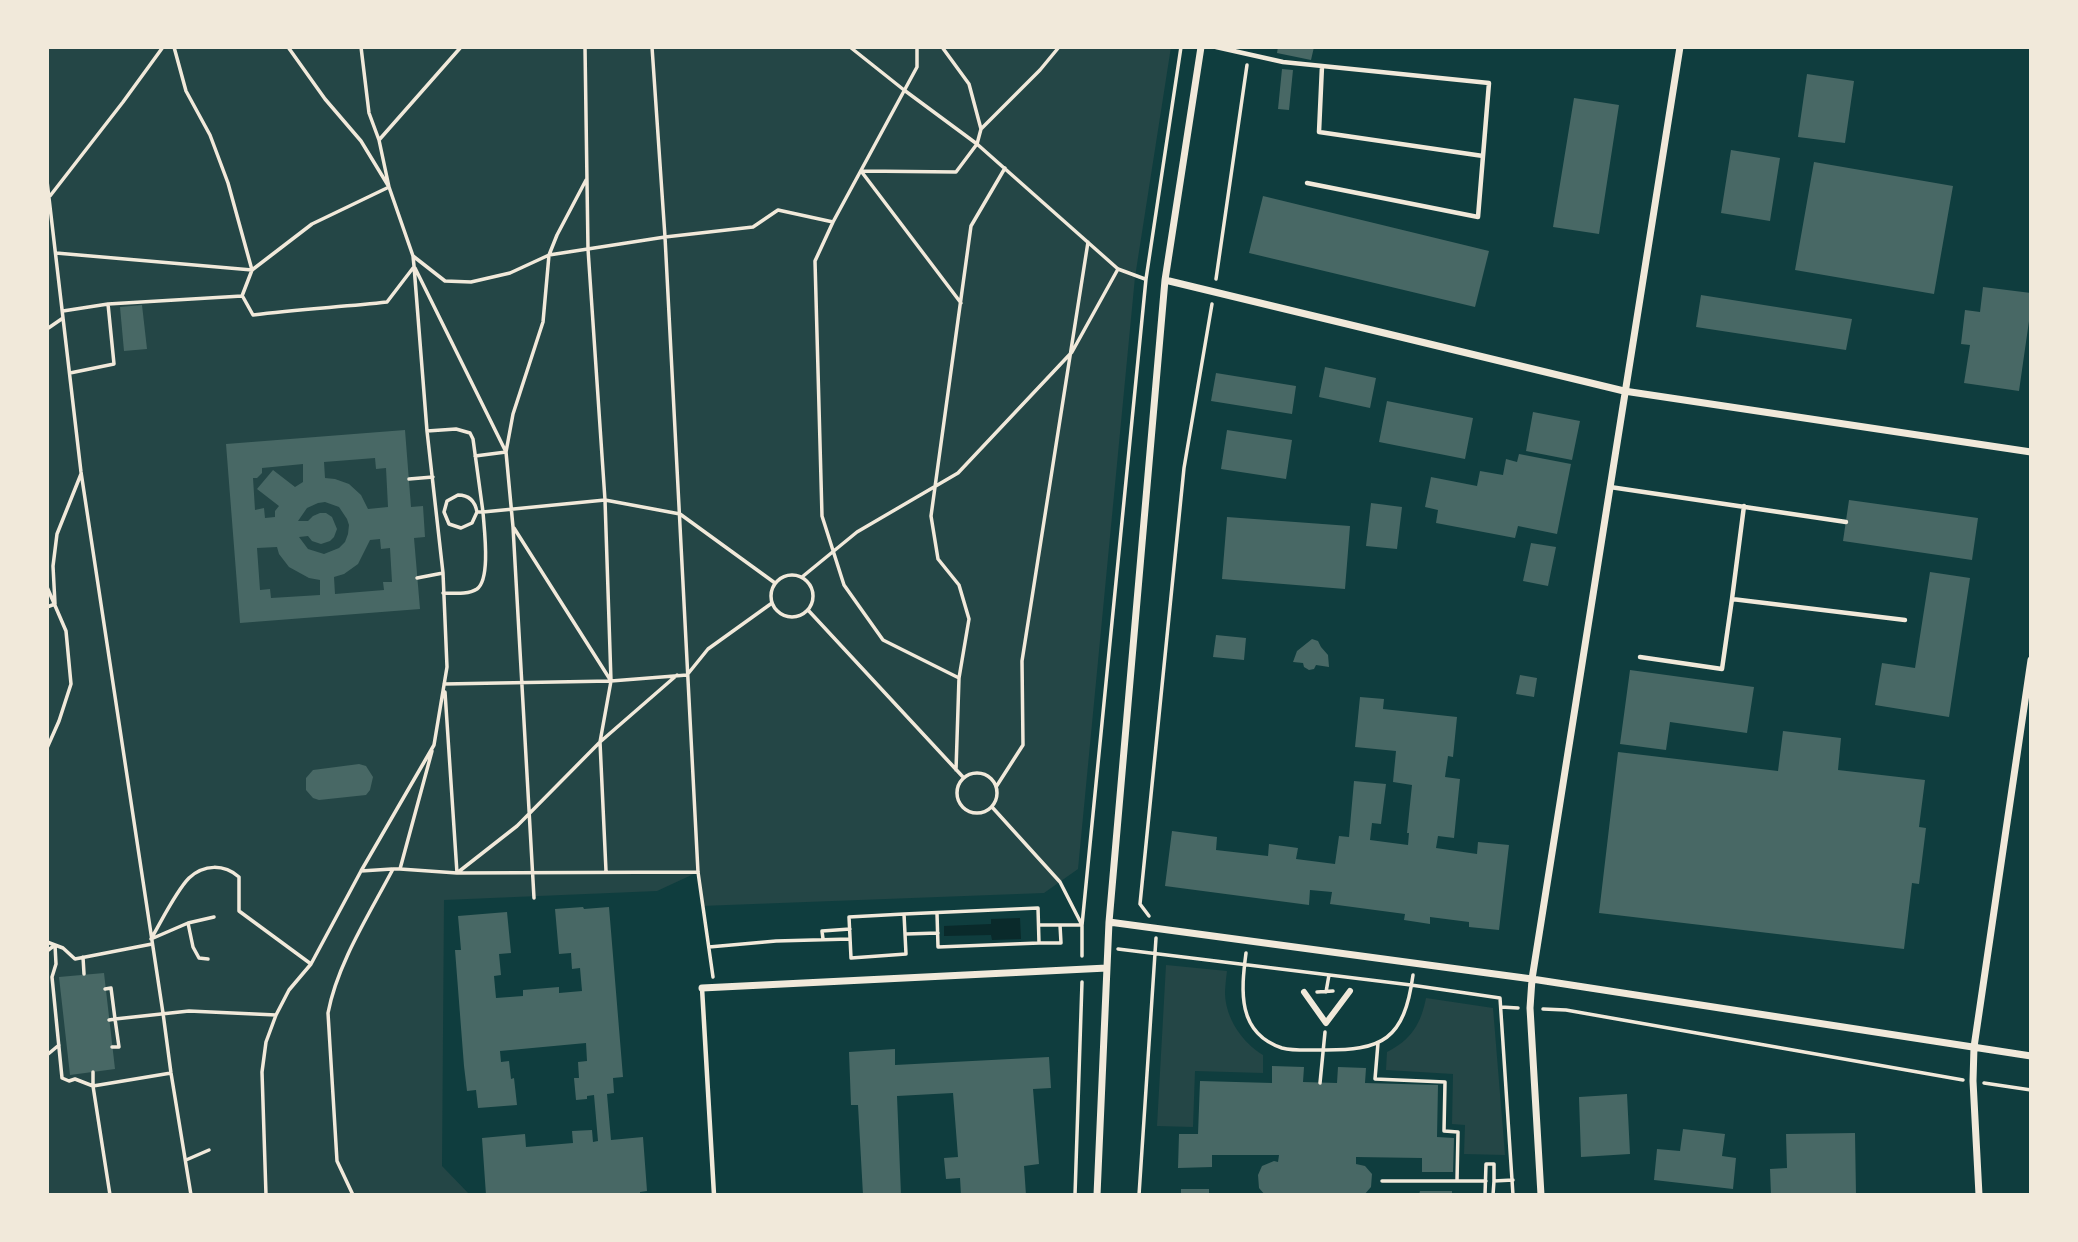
<!DOCTYPE html>
<html>
<head>
<meta charset="utf-8">
<style>
  body { margin:0 }
  #map { position:relative; width:2078px; height:1242px; overflow:hidden; background:#0f3d3e; font-family:Barlow,sans-serif }
  canvas { display:block }
  .frame { position:absolute; inset:0; border:49px solid #f1e9da; pointer-events:none }
</style>
</head>
<body>
<div id="map">
<canvas width="2078" height="1242"></canvas>
<div class="frame"></div>
</div>
<script>
const ctx = document.querySelector('canvas').getContext('2d');
ctx.lineJoin = 'round';
function fill(path, color) {
  ctx.fillStyle = color;
  ctx.fill(path, 'evenodd');
}
function strokePath(path, color, width, dash) {
  ctx.strokeStyle = color;
  ctx.lineWidth = width;
  ctx.lineCap = dash ? 'butt' : 'round';
  ctx.setLineDash(dash || []);
  ctx.stroke(path);
}
fill(new Path2D(`
  M47 47H1171L1135 277 1078 869 1044 893 701 906 698 872 657 891 444 900 442 1166 470 1195H47Z
  M1166 965 1227 971C1226 979 1225 987 1225 994 1226 1019 1242 1042 1263 1055V1073L1195 1071 1193 1127 1157 1126Z
  M1426 998 1493 1008 1505 1155 1464 1154 1465 1125 1452 1124 1453 1074 1386 1070 1387 1052C1411 1040 1421 1024 1426 998Z`), '#244646');
fill(new Path2D(`
  M1020 918 1021 939 992 940 991 935 944 936V926L991 924V919Z`), '#0a2a2b');
fill(new Path2D(`
  M1278 47H1314L1311 60 1277 53Z
  M1282 69 1293 70 1289 110 1278 109Z
  M1807 74 1854 81 1845 143 1798 137Z
  M1574 98 1619 105 1599 234 1553 227Z
  M1731 150 1780 158 1770 221 1721 213Z
  M1814 162 1953 186 1934 294 1795 270Z
  M1263 196 1489 251 1475 307 1249 253Z
  M1983 287 2031 293V307L2019 391 1964 383 1970 345 1961 344 1965 310 1980 312Z
  M1701 295 1852 319 1846 350 1696 327Z
  M142 305 147 349 124 351 120 307Z
  M1325 367 1376 378 1370 408 1319 397Z
  M1216 373 1296 386 1292 414 1211 401Z
  M1387 401 1473 418 1465 459 1379 442Z
  M1533 412 1580 421 1572 460 1526 451Z
  M405 430 411 507 423 506 425 537 414 538 420 609 240 623 226 444ZM375 458 376 469 386 468 388 507 368 509 361 495 349 484 335 479 325 478 324 462ZM303 464V482L295 487 273 470 257 489 279 506 275 511V517L265 518 264 508 255 510 253 478H257L262 473V468ZM325 502 339 507 347 519 349 525 348 534 345 542 339 548 324 554 308 549 299 537 308 536 312 541 321 544 330 541 334 537 337 529 332 517 326 513H320L313 516 308 521H298L307 508 318 503ZM380 539 381 549 390 548 392 582H383L384 590 335 594 334 577 344 574 358 564 370 540ZM277 547 279 554 289 567 309 578 320 580V595L271 598 270 589 260 590 257 548Z
  M1227 430 1292 440 1286 479 1221 469Z
  M1519 454 1571 464 1557 534 1518 526 1515 538 1436 523 1438 510 1425 507 1431 477 1477 486 1480 471 1503 475 1506 459 1517 462Z
  M1849 500 1978 518 1972 560 1843 541Z
  M1371 503 1402 507 1397 549 1366 546Z
  M1227 517 1350 526 1345 589 1222 579Z
  M1531 543 1556 547 1548 586 1523 581Z
  M1930 572 1970 578 1949 717 1875 705 1882 663 1915 668Z
  M1216 635 1246 638 1244 660 1213 657Z
  M1312 639 1318 641 1321 647 1328 655 1329 667 1316 665 1314 669 1309 670 1304 667 1303 663 1293 662 1297 651Z
  M1630 670 1754 687 1747 733 1670 722 1666 750 1620 744Z
  M1520 675 1537 678 1534 697 1516 694Z
  M1360 697 1384 699 1383 709 1457 717 1453 757 1448 756 1445 777 1460 779 1454 838 1438 836 1436 848 1477 854 1478 842 1509 845 1499 930 1469 927V922L1430 917V924L1404 920 1405 914 1330 904 1332 892 1310 890 1309 905 1165 886 1172 831 1217 837 1216 850 1268 856 1269 844 1298 848 1296 859 1335 864 1339 836 1349 837 1354 781 1386 784 1381 824 1372 823 1370 840 1408 845 1409 833H1407L1412 785 1393 782 1396 751 1355 747Z
  M1783 731 1841 738 1838 770 1925 780 1919 827 1926 828 1919 884 1912 883 1904 949 1599 913 1618 752 1778 771Z
  M359 764 366 766 373 777 370 790 366 795 319 800 313 798 306 790V778L313 770Z
  M583 907 584 909 609 907 623 1077 613 1078 614 1093 607 1094 611 1140 643 1137 647 1191 640 1192V1195H627V1193L605 1195H486L482 1138 525 1134 526 1147 573 1143 572 1131 592 1130 593 1142 598 1141 594 1095 587 1096V1099L576 1100 574 1078H579L578 1062 587 1061 586 1043 500 1051 501 1062 509 1061 511 1079 514 1078 517 1105 478 1108 476 1090 467 1091 464 1066 455 950H461L458 916 507 912 511 953 499 954 501 975 494 976 496 998 523 996V990L559 987V993L582 991 580 968 572 969 571 953 559 954 555 909Z
  M104 973 115 1069 70 1075 59 977Z
  M895 1049V1065L1049 1057 1051 1088 1033 1089 1039 1164 1024 1166 1026 1195H961L960 1178 946 1179 944 1158 958 1157 953 1093 897 1096 901 1195H863L858 1105H851L849 1052Z
  M1272 1066 1304 1067 1303 1082 1337 1083 1338 1067 1366 1068 1365 1083 1438 1085 1437 1137 1454 1138 1453 1172H1422V1158L1356 1157V1164L1365 1166 1372 1174 1371 1187 1364 1195H1265L1259 1188 1258 1175 1262 1166 1274 1161 1278 1162 1279 1155H1212V1167L1178 1168 1179 1134H1198L1200 1081 1272 1083Z
  M1627 1094 1630 1154 1581 1157 1579 1097Z
  M1683 1129 1725 1134 1722 1156 1736 1158 1733 1189 1654 1180 1657 1149 1680 1151Z
  M1855 1133 1856 1195H1771L1770 1169 1787 1168 1786 1134Z
  M1181 1189H1209V1195H1181Z
  M1420 1191H1452V1195H1419Z`), '#486865');
strokePath(new Path2D(`
  M585 47 588 249 605 500 611 681 600 742 606 871
  M652 47 665 237 698 872 713 977
  M850 47 904 90 977 144 1118 269 1145 279
  M917 47V67L833 222 815 261 822 516 844 585 883 640 959 678
  M942 47 969 84 981 129 977 144 956 172 861 171 961 303
  M981 129 1040 70 1059 47
  M379 140 461 47
  M47 181 81 472 163 1013 171 1073 191 1195
  M50 196 123 102 163 47
  M56 253 252 270 312 224 389 187 361 141 325 99 288 47
  M413 256 445 281 471 282 510 273 549 255 665 237 753 227 778 210 833 222
  M415 268 506 452 513 527 534 898
  M1216 279 1247 65
  M243 297 253 315C298 309 343 307 387 302L413 268
  M63 311 108 304 242 296 252 270 228 183 210 135 186 91 174 47
  M47 329 63 318
  M70 373 114 364 108 304
  M427 431 456 429 470 433 473 439 483 512H477L472 523 461 528 449 524 444 512 447 501 458 495C469 495 475 501 477 512
  M475 456 506 452 513 414 543 322 549 255 557 235 586 180
  M409 479 433 477
  M514 528 611 681 687 675 708 649 772 603
  M771 596a21 21 0 1 1 42 0a21 21 0 1 1-42 0Z
  M802 577 857 532 958 473 1072 352 1118 269
  M417 578 443 573
  M47 587 66 631 71 684 59 721 47 748
  M443 593C453 593 468 595 477 589 491 579 484 528 483 512L605 500 680 514 775 583
  M47 607 55 604 53 566 57 534 81 474
  M808 610 963 777
  M444 684 611 681
  M445 692 457 873 517 826 600 742 677 675
  M956 770 959 678 969 619 959 585 938 559 931 516 971 226 1005 168
  M957 793a20 20 0 1 1 40 0a20 20 0 1 1-40 0Z
  M996 787 1023 745 1022 661 1088 242
  M992 807 1060 882 1082 925H1039
  M400 869 457 873 698 872
  M361 871 392 869
  M904 914 1038 908 1039 943 938 947 937 913
  M904 914 906 954 851 958 849 917Z
  M1149 916 1140 904 1184 468 1212 304
  M214 917 188 923 151 939C161 922 176 891 189 878 204 864 224 864 239 877V911L311 964
  M188 923 193 947 199 958 208 959
  M906 934 938 933
  M823 939 822 931 850 929
  M47 942 63 948 75 959 152 944
  M1039 943H1061L1060 925
  M55 945 56 964 52 977 62 1078 69 1081 75 1079 93 1086V1072
  M709 947 776 941 850 939
  M1118 949 1411 985 1500 998 1513 1195
  M47 951 55 945
  M1246 953C1241 991 1237 1033 1282 1048 1294 1051 1308 1050 1320 1050 1383 1051 1404 1040 1413 975
  M1082 956V925L1146 279 1181 47
  M83 957 84 974
  M105 989 111 988 115 1019 189 1011 276 1015
  M1317 992 1333 991
  M1326 992 1329 975
  M1501 1007 1518 1008
  M1543 1009 1566 1010 1963 1080
  M109 1020 115 1019 119 1047H112
  M1378 1043 1375 1079 1445 1082 1444 1131 1458 1132 1457 1181
  M47 1055 59 1045
  M1320 1083 1325 1032
  M1984 1083 2031 1090
  M186 1160 209 1150
  M1382 1181H1486
  M110 1195 93 1086 171 1073
  M266 1195 262 1072 266 1042 276 1015 289 990 311 964 361 871 434 745 447 667 443 573 427 431 414 266 413 256 389 187 379 140 369 113 361 47
  M353 1195 337 1161 328 1013C337 964 370 913 393 869H400L432 751
  M1075 1195 1082 982
  M1139 1195 1156 938
  M1487 1195H1485L1486 1164H1494V1181L1513 1180
  M1493 1195 1494 1181`), '#f1e9da', 3.5);
strokePath(new Path2D(`
  M1216 47 1283 62 1489 83 1478 217 1307 183
  M1322 66 1319 132 1483 156
  M1610 487 1846 522
  M1744 506 1732 599 1905 620
  M1640 657 1722 669 1732 599
  M702 988 714 1195`), '#f1e9da', 4.5);
strokePath(new Path2D(`
  M1304 992 1326 1023 1350 991`), '#f1e9da', 6);
strokePath(new Path2D(`
  M1165 280 1624 391 2031 452
  M1109 922 1532 979 2031 1056
  M702 988 1107 968
  M1097 1195 1109 922 1165 280 1201 47
  M1541 1195 1530 1008 1532 979 1680 47
  M1979 1195 1973 1081 1974 1047 2031 660`), '#f1e9da', 7);
</script>
</body>
</html>
